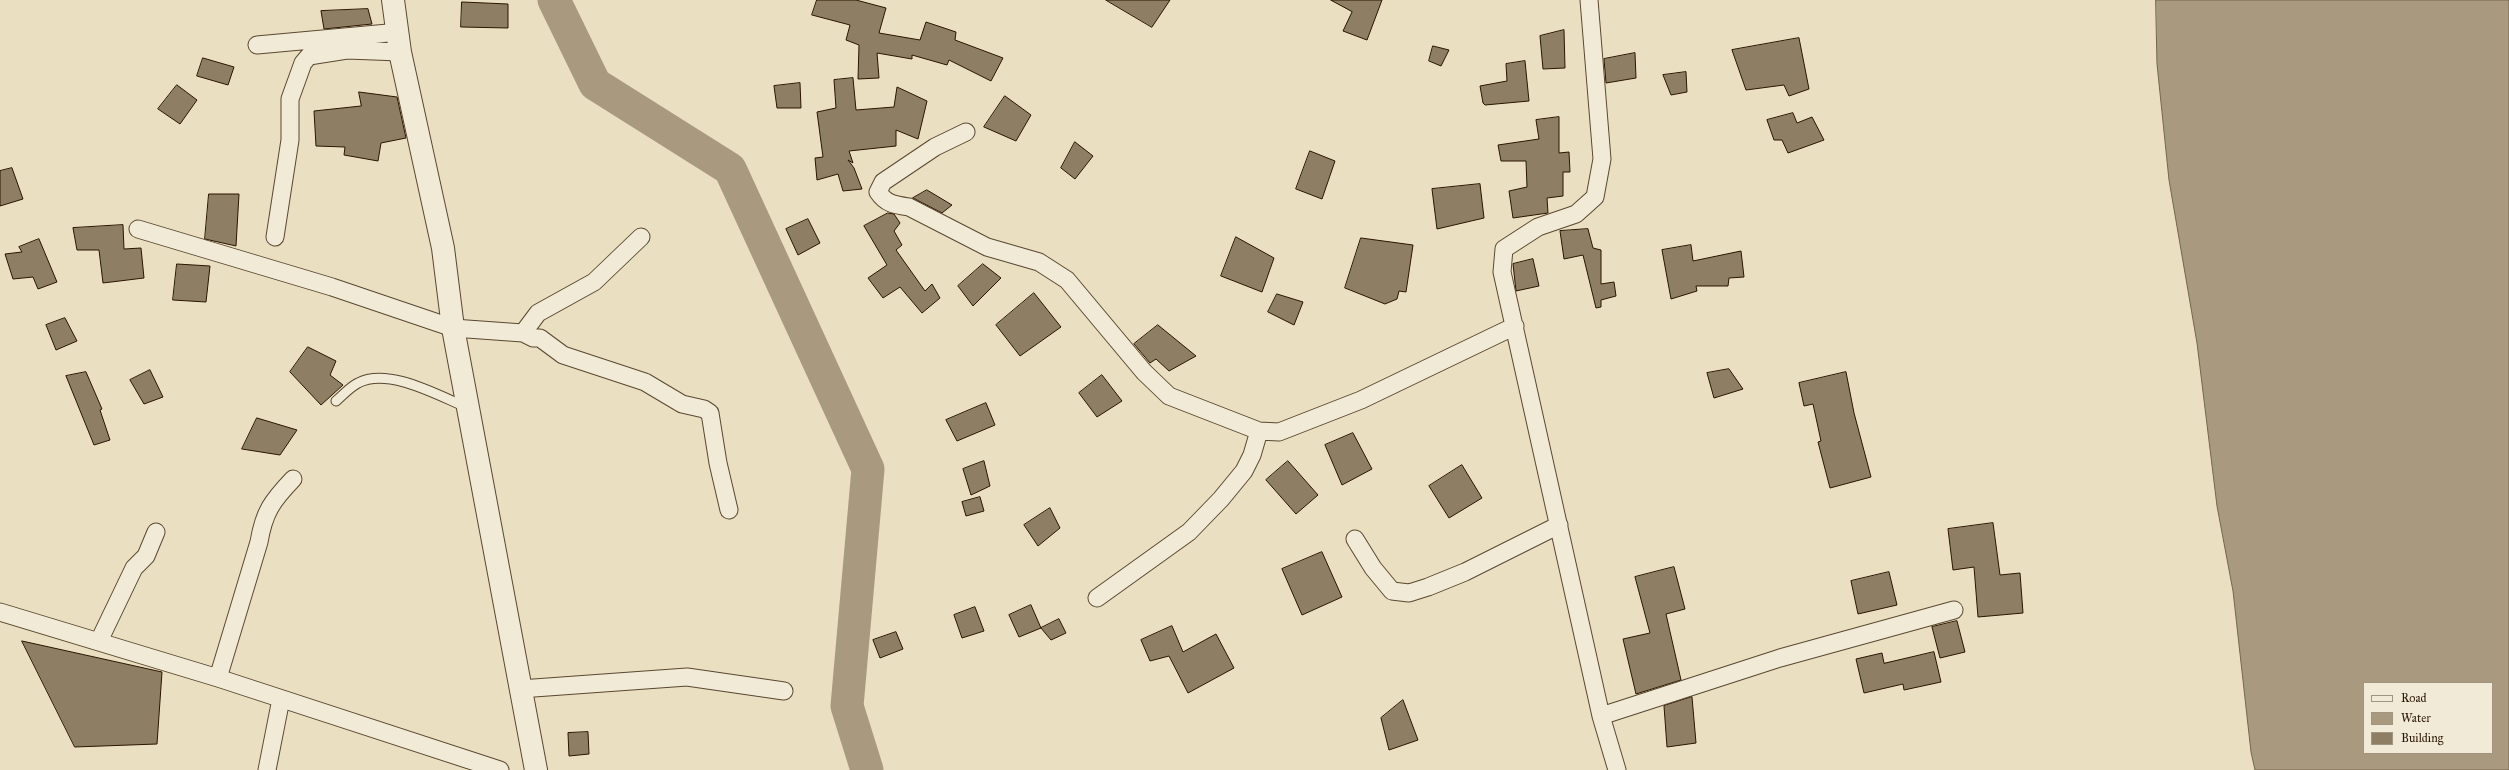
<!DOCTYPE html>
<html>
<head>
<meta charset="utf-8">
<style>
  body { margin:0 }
  #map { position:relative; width:2509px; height:770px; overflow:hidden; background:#eadfc1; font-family:"IM FELL Great Primer",serif }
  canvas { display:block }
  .legend { position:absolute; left:2363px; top:682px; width:130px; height:72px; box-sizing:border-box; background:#f1ead7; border:1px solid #a19581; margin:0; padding:5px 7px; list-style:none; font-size:12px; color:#2a1500 }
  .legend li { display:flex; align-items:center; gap:8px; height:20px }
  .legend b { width:20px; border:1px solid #a19581 }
</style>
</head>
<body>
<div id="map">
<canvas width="2509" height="770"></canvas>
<ul class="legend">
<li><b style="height:5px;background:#f1ead7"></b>Road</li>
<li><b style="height:11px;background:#a99a7f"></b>Water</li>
<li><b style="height:11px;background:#8e7e64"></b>Building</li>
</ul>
</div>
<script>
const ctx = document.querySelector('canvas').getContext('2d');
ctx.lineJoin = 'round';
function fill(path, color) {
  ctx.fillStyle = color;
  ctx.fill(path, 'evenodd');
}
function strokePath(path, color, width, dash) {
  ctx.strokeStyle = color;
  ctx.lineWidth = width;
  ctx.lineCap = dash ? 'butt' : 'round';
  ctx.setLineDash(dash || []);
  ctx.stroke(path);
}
const water = new Path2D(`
  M2156 0H2509V770H2255L2251 752 2233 591 2217 506 2197 343 2169 180 2157 64ZM2364 683H2492V753H2364Z`);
fill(water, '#a99a7f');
strokePath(water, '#76654c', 1);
strokePath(new Path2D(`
  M554 0 595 84 730 169 868 469 847 706 867 770`), '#a99a7f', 33);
const building = new Path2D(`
  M817 0H856L886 8 879 33 920 40 926 22 956 32 955 40 1003 58 991 81 949 60 947 65 912 55V59L877 53 879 78 858 79 859 45 846 40 850 25 812 15Z
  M1106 0H1170L1152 27Z
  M1331 0H1382L1367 40 1343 31 1352 12Z
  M462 2 508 4V28L461 27Z
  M368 9 372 24 324 29 321 11Z
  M1564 30 1565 68 1543 69 1540 36Z
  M1799 38 1809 89 1789 96 1784 85 1746 90 1732 50Z
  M1433 46 1449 50 1441 66 1429 61Z
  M1635 53 1636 78 1606 83 1604 59Z
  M203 58 234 67 228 85 197 76Z
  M1525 61 1529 101 1485 105 1483 103 1480 86 1507 81 1506 64Z
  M1686 72 1687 92 1671 95 1663 75Z
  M853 78 856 110 894 107 897 87 927 101 918 139 896 130V146L849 151 853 163 848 160 854 168 862 189 843 191 838 174 817 180 815 158 823 157 817 112 836 108 834 80Z
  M800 83 801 108H777L774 86Z
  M177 85 197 100 180 124 158 109Z
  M359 92 397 97 406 138 381 143 378 161 344 155 345 147 316 146 314 111 361 106Z
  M1005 96 1031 115 1016 141 984 127Z
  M1793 113 1797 123 1812 117 1824 140 1788 153 1782 140H1774L1767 120Z
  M1559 117V153L1569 152 1570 172H1563V196L1547 198 1548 213 1513 218 1509 191 1527 187 1526 161H1501L1498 145 1539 139 1536 120Z
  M1075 142 1093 156 1075 179 1061 168Z
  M1310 151 1335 161 1322 199 1296 189Z
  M12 168 23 199 0 206V171Z
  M1480 184 1484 218 1437 229 1432 189Z
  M927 190 952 205 942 213 913 198Z
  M209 194H239L236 246 205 239Z
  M888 213 894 214 900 223 894 231 902 245 896 250 925 291 932 284 940 298 922 313 900 287 883 298 868 278 887 265 864 226Z
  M808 219 820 243 798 255 786 229Z
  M123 225 124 249 141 248 144 278 103 283 99 250H77L73 228Z
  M1588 229 1593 248 1601 250V284L1614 282 1616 296 1601 300V307L1596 308 1583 255 1564 259 1560 231Z
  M1236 237 1274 258 1262 292 1221 276Z
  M1361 238 1413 245 1406 292 1399 291 1397 299 1385 304 1345 288Z
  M39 239 57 282 38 289 33 277 13 279 5 254 22 252 19 247Z
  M1691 245 1693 261 1741 251 1744 277 1729 278 1728 286H1696L1697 291 1671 299 1662 250Z
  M1533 259 1539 286 1516 291 1513 264Z
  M177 264 210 266 206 302 173 300Z
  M983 264 1001 278 973 306 958 286Z
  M1034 293 1061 327 1020 356 996 325Z
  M1277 294 1303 302 1294 325 1268 312Z
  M65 318 77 341 56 350 46 325Z
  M1158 325 1196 356 1169 371 1156 359 1150 363 1134 344Z
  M308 347 336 361 330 375 343 385 321 405 290 372Z
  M1729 369 1743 389 1714 398 1707 373Z
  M150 370 163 397 144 404 130 380Z
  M86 372 102 409 100 410 110 440 94 445 66 376Z
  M1846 372 1854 413 1871 477 1830 488 1818 442 1821 441 1813 404 1804 406 1799 383Z
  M1102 375 1122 401 1097 417 1079 393Z
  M986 403 995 425 957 441 946 420Z
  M257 418 297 430 280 455 242 449Z
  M1353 433 1372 469 1342 485 1325 445Z
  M984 461 990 486 971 495 963 469Z
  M1288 461 1318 495 1296 514 1266 480Z
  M1462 465 1482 498 1449 518 1429 486Z
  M980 497 984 511 966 516 962 502Z
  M1050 508 1060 528 1038 546 1024 525Z
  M1993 523 2000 575 2020 573 2023 613 1978 617 1974 567 1953 570 1948 529Z
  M1322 552 1342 597 1302 615 1282 569Z
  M1674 567 1685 609 1666 614 1681 680 1636 694 1623 639 1650 633 1635 577Z
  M1889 572 1897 605 1858 614 1851 581Z
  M1031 605 1041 628 1019 637 1009 615Z
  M975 607 984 631 962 638 954 615Z
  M1059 619 1066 633 1051 640 1041 628Z
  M1957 621 1965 652 1940 658 1932 627Z
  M1172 626 1183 652 1216 634 1234 668 1188 693 1169 656 1150 661 1141 640Z
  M896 632 903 649 880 658 873 640Z
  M22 641 162 672 157 744 75 747Z
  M1934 652 1941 682 1904 690 1903 684 1864 693 1856 659 1882 653 1884 663Z
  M1692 697 1696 743 1667 747 1664 706Z
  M1403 700 1418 740 1389 750 1381 718Z
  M588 732 589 754 569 756 568 733Z`);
fill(building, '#8e7e64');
strokePath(building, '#2a1500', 1);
const service = new Path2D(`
  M336 401C343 395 350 387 358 383 388 367 437 395 466 407`);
const minor = new Path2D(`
  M1589 0 1602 159 1595 197 1576 214 1538 227 1504 249 1502 272 1601 716 1617 770
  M257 45 399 32
  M966 132 935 147 883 182 878 192C886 204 895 205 909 207L987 247 1039 262 1067 280 1144 372 1169 396 1259 431 1279 432 1361 400 1515 326
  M138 229 332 287 453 328 523 333 538 313 594 282 641 237
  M275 237 290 140V99L303 63 309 56 347 50 400 52
  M523 333 533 338H540L563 355 645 382 682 404 704 409 710 413 718 463 729 510
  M1355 539 1373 568 1392 591 1409 593 1428 587 1465 572 1559 525
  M1097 598 1189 532 1221 499 1244 471 1252 455 1259 431
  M0 612 218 678 500 770
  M99 641 134 568 146 556 156 532
  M218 678 259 542C264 512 272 501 293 479
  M520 689 687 677 784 691
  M1601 716 1780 658 1954 610
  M267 770 281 699`);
const tertiary = new Path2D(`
  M393 0 400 52 443 248 453 328 536 770`);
strokePath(service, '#5a4830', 11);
strokePath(minor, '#5a4830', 19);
strokePath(tertiary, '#5a4830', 24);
strokePath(service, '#f1ead7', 9);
strokePath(minor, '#f1ead7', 17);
strokePath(tertiary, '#f1ead7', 22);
</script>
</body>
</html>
